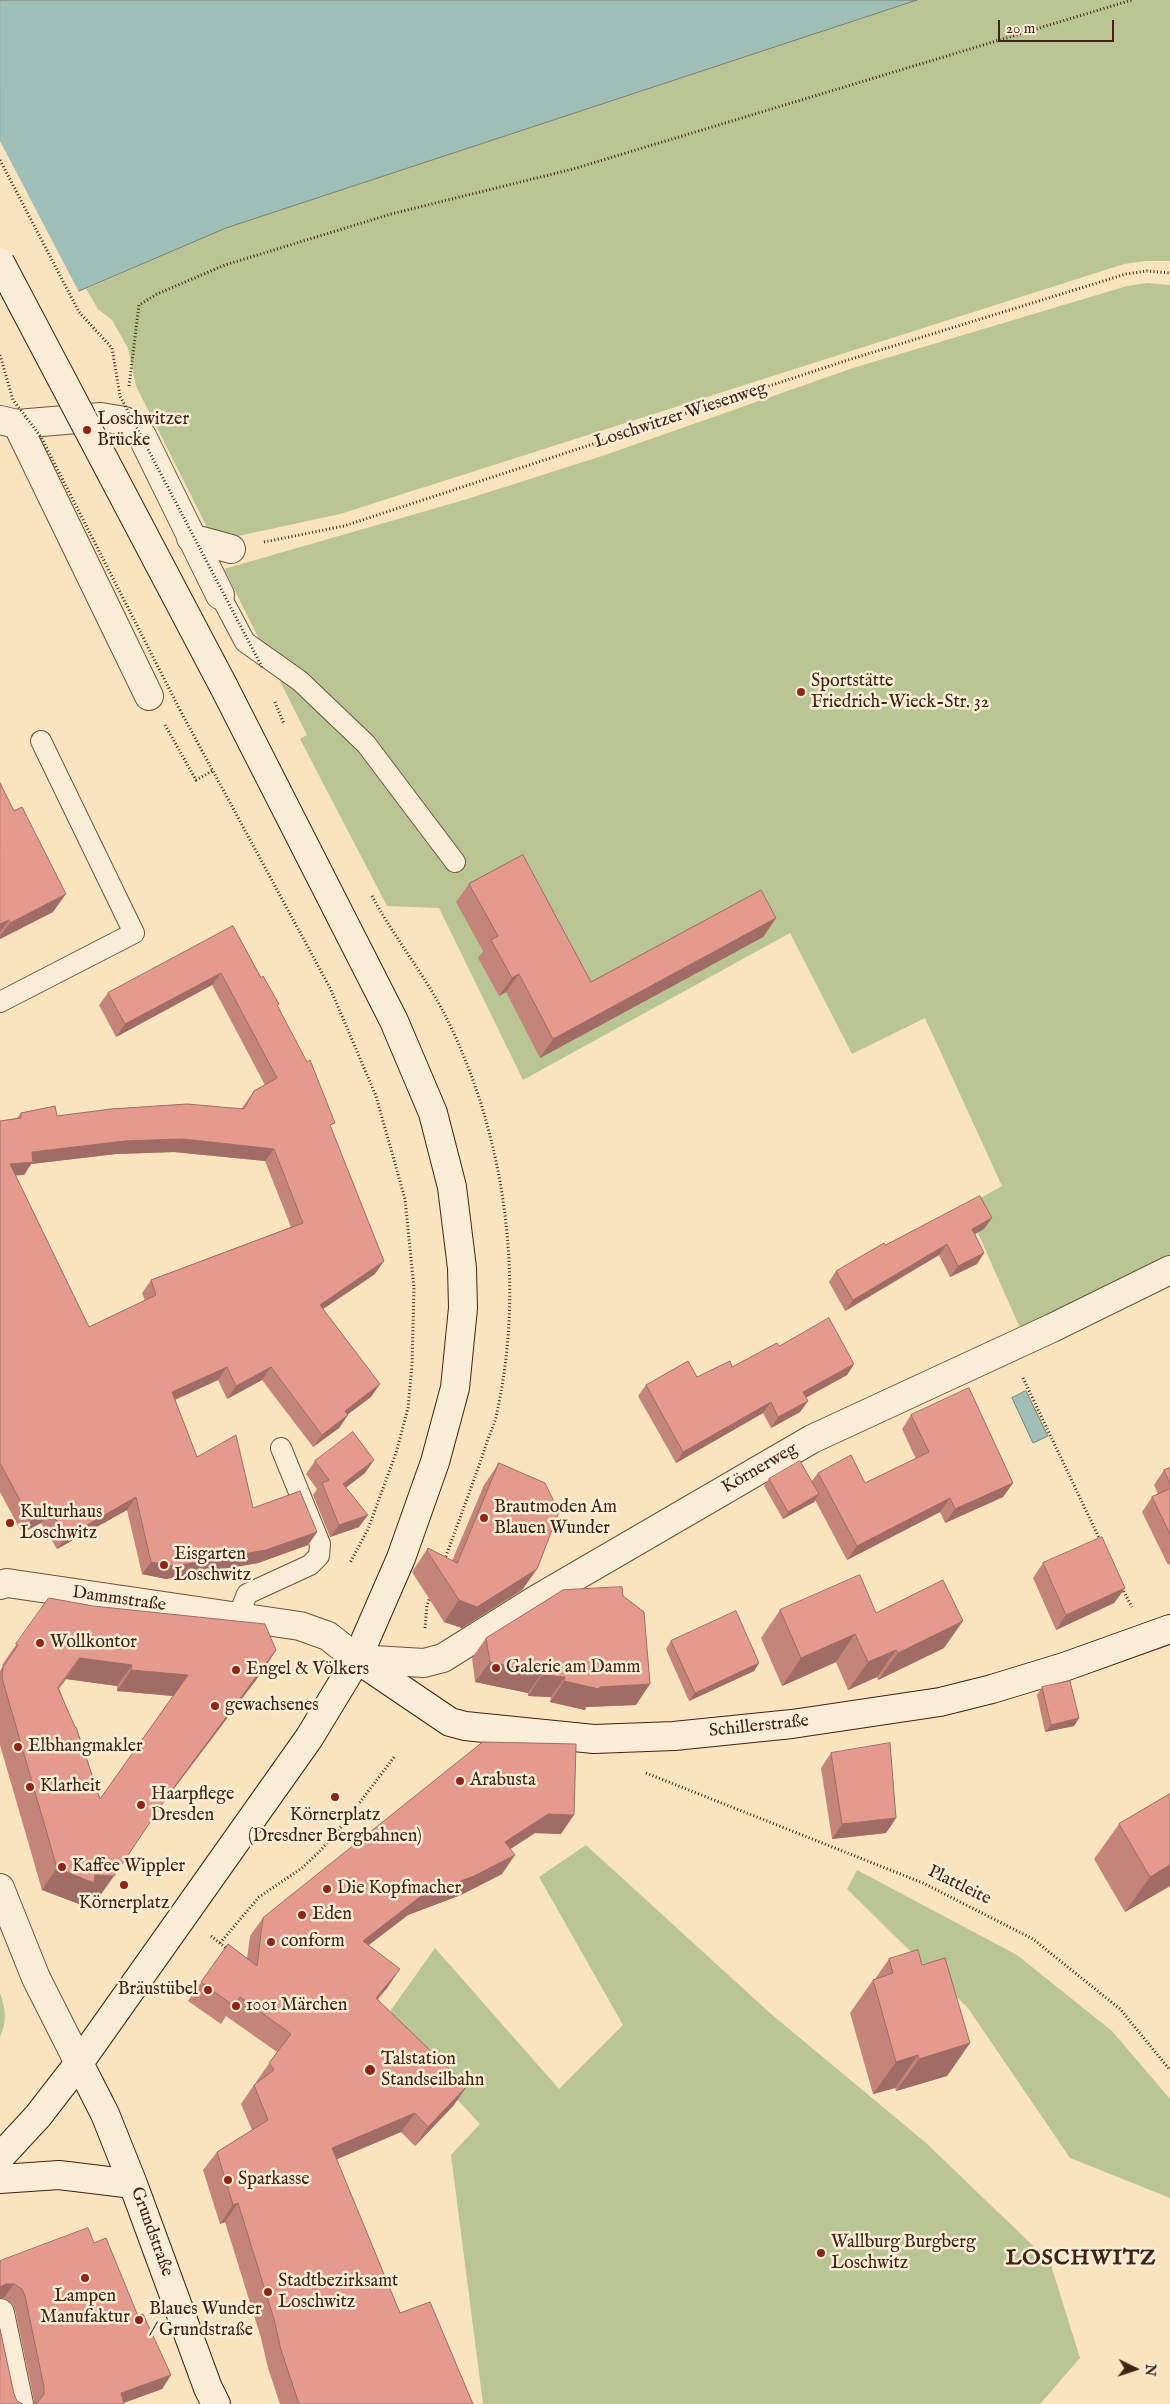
<!DOCTYPE html>
<html>
<head>
<meta charset="utf-8">
<style>
  body { margin:0 }
  #map { position:relative; width:1170px; height:2404px; overflow:hidden; background:#f8e4bf; font-family:"IM FELL English",serif }
  canvas { display:block }
  .north { position:absolute; left:1110px; top:2344px; width:50px; height:50px; -webkit-text-stroke:4px #faedd5; paint-order:stroke; rotate:94deg; font-size:14px; font-weight:700; line-height:20px; text-align:center; color:#402412 }
  .north::after { content:''; display:block; margin:auto; width:18px; height:22px; background:#402412; clip-path:polygon(50% 0,100% 100%,50% 72%,0 100%) }
  .scale { position:absolute; left:998px; top:20px; width:116px; height:22px; box-sizing:border-box; border:2px solid #402412; border-top:0; padding-left:6px; font-size:15px; line-height:18px; white-space:nowrap; color:#402412; -webkit-text-stroke:4px #faedd5; paint-order:stroke }
</style>
</head>
<body>
<div id="map">
<canvas width="1170" height="2404"></canvas>
<div class="north">N</div>
<div class="scale">20 m</div>
</div>
<script>
const ctx = document.querySelector('canvas').getContext('2d');
ctx.lineJoin = 'round';
function fill(path, color) {
  ctx.fillStyle = color;
  ctx.fill(path, 'evenodd');
}
function strokePath(path, color, width, dash) {
  ctx.strokeStyle = color;
  ctx.lineWidth = width;
  ctx.lineCap = dash ? 'butt' : 'round';
  ctx.setLineDash(dash || []);
  ctx.stroke(path);
}
function label(font, color, halo, rows, align = 'center') {
  ctx.font = font + ' "IM FELL English",serif';
  ctx.lineWidth = 5;
  ctx.setLineDash([]);
  ctx.textBaseline = 'middle';
  ctx.strokeStyle = halo;
  ctx.fillStyle = color;
  for (const [text, x, y, turn = 0] of rows) {
    ctx.save();
    ctx.translate(x, y);
    ctx.rotate((+turn || 0) * Math.PI / 180);
    ctx.textAlign = isNaN(turn) ? turn : align;
    if (halo) ctx.strokeText(text, 0, 0);
    ctx.fillText(text, 0, 0);
    ctx.restore();
  }
}
fill(new Path2D(`
  M917 0H1170V261H1146L1124 264 340 514 229 538 212 537 136 386 128 348 112 320 98 309 86 289 226 228Z
  M1147 283 1170 285V1262L1020 1328 966 1206 1002 1186 925 1018 852 1054 790 933 523 1080 439 908 387 906 300 739 307 735 224 569 464 500 605 455 853 368 1127 286Z
  M586 1845 771 2014 925 2142 1050 2262 1080 2358 1040 2404H483L451 2155 480 2124 384 2020 435 1948 559 2089 623 2025 539 1877Z
  M857 1870 1017 1955 1112 2031 1170 2099V2198L1070 2158 968 2008 847 1889Z
  M0 1993C6 2010 7 2021 0 2037Z`), '#b9c595');
const water = new Path2D(`
  M0 0H917L226 228 0 325Z
  M1026 1391 1048 1436 1033 1443 1012 1398Z`);
fill(water, '#9ebeb6');
strokePath(water, '#788074', 1);
fill(new Path2D(`
  M0 141 80 294 0 328Z`), '#f8e4bf');
const lane = new Path2D(`
  M220 595 245 642 300 681 366 744 455 862
  M0 1002 134 933 41 741
  M238 1617 247 1594 310 1565 319 1556 320 1544 281 1448`);
const street = new Path2D(`
  M0 420 17 424 101 417 125 421 142 436 220 595
  M17 424 149 696
  M191 538 231 549
  M0 1585 7 1583 300 1626 328 1636 357 1659 424 1663 443 1658 537 1599 812 1439 1052 1328 1170 1270
  M0 1888 36 1978 79 2063
  M0 2313 19 2404`);
const secondary = new Path2D(`
  M357 1659 450 1722 465 1726 594 1739 674 1736 792 1724 940 1702 992 1689 1064 1667 1170 1629
  M79 2063 105 2114 133 2184 208 2388 216 2404
  M0 2157 38 2116 79 2063 309 1738 357 1659 401 1558 435 1462 455 1388 463 1308 462 1268 452 1187 433 1113 394 1021 224 687
  M0 2179 59 2175 133 2184`);
strokePath(lane, '#6e543d', 22);
strokePath(street, '#6e543d', 30);
strokePath(secondary, '#402412', 30);
strokePath(new Path2D(`
  M129 386 139 305 157 294 225 265 391 214 573 169 1132 0
  M264 542 344 526 848 360 1126 274 1147 271 1170 273
  M275 702 284 724
  M180 710 330 988 376 1096 405 1199 414 1288 412 1365 408 1408 396 1453 368 1529 350 1563
  M165 725 196 780 214 770
  M372 896C394 937 424 974 445 1015 506 1136 526 1285 496 1417 494 1425 490 1433 487 1442 474 1481 459 1520 445 1559
  M1023 1378 1101 1542
  M1122 1588 1132 1607
  M425 1628 427 1605 431 1595
  M646 1773 923 1883 1033 1939 1120 2009 1170 2070
  M211 1936 227 1949
  M220 1943 259 1897 302 1868 321 1850 345 1822 395 1756`), '#402412', 3, [1, 2.5]);
strokePath(lane, '#faedd5', 20);
strokePath(street, '#faedd5', 28);
strokePath(secondary, '#faedd5', 28);
const secondaryBridge = new Path2D(`
  M0 262 224 687`);
strokePath(secondaryBridge, '#402412', 30, []);
strokePath(new Path2D(`
  M0 160 79 312 112 348 120 396 262 667
  M0 355 13 400 41 437 180 710`), '#402412', 3, [1, 2.5]);
strokePath(secondaryBridge, '#faedd5', 28);
fill(new Path2D(`
  M0 783 53 912 0 939Z
  M469 884 591 982 776 918 763 937 540 1058 506 992 499 996 478 958 483 951 456 902Z
  M233 926 277 1006 331 1129 375 1274 323 1309 371 1397 348 1414V1415L339 1428 313 1447 262 1380 227 1399 218 1380 175 1400 197 1457 253 1508 317 1532 308 1545 258 1563 166 1579 142 1574 127 1510 57 1549 41 1523 22 1533 0 1492V1121L17 1118 21 1113 57 1116 242 1108 254 1091 265 1085 212 985 116 1037 99 1005 108 993ZM174 1152 265 1161 291 1227 151 1280 142 1293 145 1301 89 1327 15 1175H24L31 1164 116 1154Z
  M984 1229 975 1234 984 1253 977 1264 950 1277 939 1255 845 1311 829 1282 836 1271 885 1245Z
  M779 1346 854 1364 847 1375 806 1398 808 1401 800 1412 771 1428 763 1413 676 1463 638 1396 646 1385 697 1377 732 1367Z
  M911 1415 1013 1483 1003 1497 945 1523 940 1512 847 1560 815 1500 814 1502 783 1519 764 1486 769 1479 812 1481 818 1473 865 1483 916 1459 902 1429Z
  M315 1461 365 1473 346 1487 359 1527 330 1537 313 1495 317 1489 306 1474Z
  M499 1463 537 1569 522 1590 462 1628 444 1622 412 1572 428 1548 452 1561 484 1485Z
  M1170 1468V1564L1168 1565 1142 1512 1152 1497 1158 1494 1154 1485 1164 1470Z
  M1043 1563 1125 1588 1114 1603 1056 1630 1033 1578Z
  M623 1596 636 1705 586 1707 585 1710 550 1702 551 1697 528 1696V1693L475 1682 472 1658 486 1638Z
  M49 1598 276 1650 262 1672 160 1807 99 1897H85L79 1904 42 1890 0 1745V1671L3 1666 2 1665ZM66 1679 117 1686V1691L173 1696 100 1799 59 1688Z
  M780 1610 944 1648 878 1680 877 1677 848 1690 836 1662 782 1686 761 1638Z
  M671 1641 759 1663 754 1671 689 1701 666 1649Z
  M1042 1687 1079 1718 1074 1726 1045 1732 1037 1695Z
  M483 1742 561 1834 535 1833 510 1849 502 1874 461 1895 408 1915 369 1945 387 1988 378 1999 454 2105 415 2146 401 2132 336 2159 400 2313 473 2404H280L268 2368 261 2338 225 2222 220 2224 203 2170 217 2152 252 2130 241 2104 254 2085 257 2083 256 2082 277 2052 226 2016 221 2024 188 2001 228 1944 247 1959 250 1936 263 1918Z
  M831 1753 896 1818 886 1833 832 1839 821 1768Z
  M1170 1794V1886L1125 1912 1094 1859 1119 1824Z
  M889 1959 922 1965 970 2043 947 2076 896 2091 895 2088 873 2094 850 2013 873 1980 875 1979Z
  M94 2243 138 2316 171 2375 162 2389 124 2403 34 2404V2401L15 2310 12 2303 4 2298 0 2261Z`), '#c48579');
fill(new Path2D(`
  M66 894 53 912 0 939V936L10 923Z
  M776 918 763 937 540 1058 553 1039Z
  M9 920 0 932V924Z
  M221 973 212 985 116 1037 125 1024Z
  M519 974 506 992 499 996 512 978Z
  M183 1139 274 1149 265 1161 174 1152 116 1154 31 1164 24 1175 1 1176 10 1164 32 1152 125 1141Z
  M992 1218 984 1229 964 1240 972 1229Z
  M947 1244 939 1255 845 1311 853 1300Z
  M984 1253 977 1264 950 1277 958 1266Z
  M384 1261 375 1274 311 1317 320 1305Z
  M854 1364 847 1375 795 1403 803 1392Z
  M227 1367 218 1380 163 1405 172 1392Z
  M271 1367 262 1380 227 1399 236 1386Z
  M380 1384 371 1397 336 1423 345 1411Z
  M808 1401 800 1412 771 1428 778 1417Z
  M771 1402 763 1413 676 1463 683 1452Z
  M348 1415 339 1428 313 1447 322 1435Z
  M374 1460 365 1473 334 1497 343 1484Z
  M1013 1483 1003 1497 945 1523 955 1509Z
  M819 1494 814 1502 783 1519 788 1512Z
  M136 1497 127 1510 57 1549 66 1537Z
  M950 1498 940 1512 847 1560 857 1546Z
  M50 1510 41 1523 22 1533 31 1521Z
  M368 1515 359 1527 330 1537 339 1525Z
  M317 1532 308 1545 258 1563 166 1579 142 1574 151 1562Z
  M537 1569 522 1590 462 1628 444 1622 459 1600Z
  M1125 1588 1114 1603 1056 1630 1066 1615Z
  M963 1621 944 1648 878 1680 898 1653Z
  M855 1634 836 1662 782 1686 801 1658Z
  M276 1650 262 1672 154 1815 169 1794Z
  M896 1650 877 1677 848 1690 868 1662Z
  M80 1658 132 1665 117 1686 66 1679 44 1709Z
  M490 1662 542 1673 528 1693 475 1682Z
  M759 1663 754 1671 689 1701 695 1693Z
  M131 1670 188 1675 174 1696 117 1691Z
  M542 1675 565 1677 551 1697 528 1696Z
  M564 1681 600 1687 650 1684 636 1705 586 1707 585 1710 550 1702Z
  M1079 1718 1074 1726 1045 1732 1051 1725Z
  M548 1814 574 1815 561 1834 535 1833 492 1861 505 1842Z
  M896 1818 886 1833 832 1839 842 1824Z
  M515 1855 502 1874 461 1895 408 1915 350 1959 363 1941 421 1896Z
  M1170 1865V1886L1125 1912 1150 1877Z
  M57 1868 95 1875 114 1876 99 1897H85L79 1904 42 1890Z
  M400 1969 387 1988 363 2016 376 1998Z
  M970 2043 947 2076 896 2091 919 2059Z
  M918 2055 895 2088 873 2094 896 2062Z
  M467 2086 454 2105 415 2146 428 2127Z
  M415 2113 401 2132 319 2167 332 2148Z
  M238 2203 225 2222 220 2224 233 2205Z
  M6 2284H14L4 2298H0V2287Z
  M171 2375 162 2389 120 2404 121 2393Z`), '#a06c63');
const building = new Path2D(`
  M0 783 14 811 22 807 66 894 10 923 9 920 0 924Z
  M523 855 591 982 761 890 776 918 553 1039 519 974 512 978 491 940 498 936 469 884Z
  M233 926 261 978 263 976 279 1004 277 1005 307 1062 310 1060 335 1123 330 1125 384 1261 320 1305 380 1384 345 1411 348 1415 322 1435 271 1367 236 1386 227 1367 172 1392 197 1457 236 1435 253 1508 300 1491 317 1532 266 1550 175 1566 151 1562 136 1497 66 1537 50 1510 31 1521 0 1463V1121L21 1118V1113L55 1106 57 1116 111 1109 187 1104 244 1109 254 1091 277 1078 221 973 125 1024 108 993ZM183 1139 274 1149 303 1223 151 1280 156 1295 89 1327 10 1164 33 1162 32 1152 125 1141Z
  M980 1196 992 1218 972 1229 984 1253 958 1266 947 1244 853 1300 836 1271 884 1243 885 1245Z
  M829 1318 854 1364 803 1392 808 1401 778 1417 771 1402 683 1452 646 1385 688 1361 697 1377 730 1361 732 1367 777 1343 779 1346Z
  M969 1388 1013 1483 955 1509 950 1498 857 1546 818 1473 851 1455 865 1483 929 1452 911 1415Z
  M353 1432 374 1460 343 1484 368 1515 339 1525 322 1483 329 1480 315 1461Z
  M800 1461 819 1494 788 1512 769 1479Z
  M499 1463 545 1483 559 1512 537 1569 477 1607 459 1600 427 1551 428 1548 457 1563Z
  M1170 1468V1484L1164 1470Z
  M1170 1489V1534L1152 1497Z
  M1102 1537 1125 1588 1066 1615 1043 1563Z
  M860 1575 876 1613 943 1580 963 1621 898 1653 896 1650 868 1662 855 1634 801 1658 780 1610Z
  M622 1587 623 1596 644 1612 650 1684 600 1687 599 1689 564 1681 565 1677 542 1675V1673L490 1662 486 1638 563 1590Z
  M49 1598 93 1606 265 1624 276 1650 169 1794 114 1876 95 1875 94 1883 57 1868 2 1678 3 1667 18 1645 16 1644ZM80 1658 132 1665 131 1670 188 1675 100 1799 76 1727H75L58 1688Z
  M736 1611 759 1663 695 1693 671 1641Z
  M1070 1681 1079 1718 1051 1725 1042 1687Z
  M483 1742 576 1744 574 1815 548 1814 505 1842 515 1855 474 1876 421 1896 363 1941 400 1969 376 1998 467 2086 428 2127 415 2113 332 2148 400 2313 430 2302 473 2404H299L281 2350 274 2319 238 2203 233 2205 217 2152 268 2120 254 2085 274 2070 269 2063 291 2034 240 1997 234 2006 201 1982 228 1944 257 1966 263 1918Z
  M890 1743 896 1818 842 1824 831 1753Z
  M1170 1794V1865L1150 1877 1119 1824Z
  M918 1950 922 1965 945 1958 970 2043 919 2059 918 2055 896 2062 873 1980 893 1973 889 1959Z
  M88 2228 94 2243 106 2238 138 2316 143 2314 171 2375 121 2393 124 2404H34L39 2401 44 2394V2387L25 2296 22 2289 14 2284H6L0 2287V2261Z
  M0 2329 14 2394 17 2401 23 2404H0Z`);
fill(building, '#e49b8d');
strokePath(building, '#a06c63', 1);
for (const [x, y, r, color] of [
  [87,430,5,"#8f2418"],
  [801,692,5,"#8f2418"],
  [484,1518,5,"#8f2418"],
  [10,1523,5,"#8f2418"],
  [164,1565,5,"#8f2418"],
  [40,1643,5,"#8f2418"],
  [496,1668,5,"#8f2418"],
  [236,1670,5,"#8f2418"],
  [215,1706,5,"#8f2418"],
  [18,1747,5,"#8f2418"],
  [460,1781,5,"#8f2418"],
  [30,1787,5,"#8f2418"],
  [335,1797,5,"#8f2418"],
  [141,1805,5,"#8f2418"],
  [62,1867,5,"#8f2418"],
  [124,1885,5,"#8f2418"],
  [327,1889,5,"#8f2418"],
  [302,1915,5,"#8f2418"],
  [271,1942,5,"#8f2418"],
  [208,1990,5,"#8f2418"],
  [236,2006,5,"#8f2418"],
  [370,2070,6,"#8f2418"],
  [228,2180,5,"#8f2418"],
  [821,2253,5,"#8f2418"],
  [85,2278,5,"#8f2418"],
  [268,2292,5,"#8f2418"],
  [139,2320,5,"#8f2418"]
]) {
  const dot = new Path2D();
  dot.arc(x, y, r, 0, 2 * Math.PI);
  ctx.fillStyle = color;
  ctx.fill(dot);
  strokePath(dot, '#faedd5', 2);
}
label('18px', '#402412', '#faedd5', [
  ["Loschwitzer Wiesenweg",681,416,-18],
  ["Körnerweg",760,1469,-30],
  ["Dammstraße",119,1600,8],
  ["Schillerstraße",759,1727,-6],
  ["Plattleite",959,1886,26],
  ["Grundstraße",151,2232,70]
]);
label('18px', '#402412', '#faedd5', [
  ["Loschwitzer",97,420],
  ["Brücke",97,441],
  ["Sportstätte",811,682],
  ["Friedrich-Wieck-Str. 32",811,703],
  ["Brautmoden Am",494,1508],
  ["Blauen Wunder",494,1529],
  ["Kulturhaus",20,1513],
  ["Loschwitz",20,1534],
  ["Eisgarten",174,1555],
  ["Loschwitz",174,1576],
  ["Wollkontor",50,1643],
  ["Galerie am Damm",506,1668],
  ["Engel & Völkers",246,1670],
  ["gewachsenes",225,1706],
  ["Elbhangmakler",28,1747],
  ["Arabusta",470,1781],
  ["Klarheit",40,1787],
  ["Haarpflege",151,1795],
  ["Dresden",151,1816],
  ["Körnerplatz",335,1816,"center"],
  ["(Dresdner Bergbahnen)",335,1837,"center"],
  ["Kaffee Wippler",72,1867],
  ["Die Kopfmacher",337,1889],
  ["Körnerplatz",124,1904,"center"],
  ["Eden",312,1915],
  ["conform",281,1942],
  ["Bräustübel",198,1990,"right"],
  ["1001 Märchen",246,2006],
  ["Talstation",381,2060],
  ["Standseilbahn",381,2081],
  ["Sparkasse",238,2180],
  ["Wallburg Burgberg",831,2243],
  ["Loschwitz",831,2264],
  ["Stadtbezirksamt",278,2282],
  ["Loschwitz",278,2303],
  ["Lampen",85,2297,"center"],
  ["Manufaktur",85,2318,"center"],
  ["Blaues Wunder",149,2310],
  ["/ Grundstraße",149,2331]
], 'left');
ctx.letterSpacing = '1px';
label('bold 22px', '#402412', '#faedd5', [
  ["LOSCHWITZ",1081,2259]
]);
ctx.letterSpacing = '0px';
</script>
</body>
</html>
